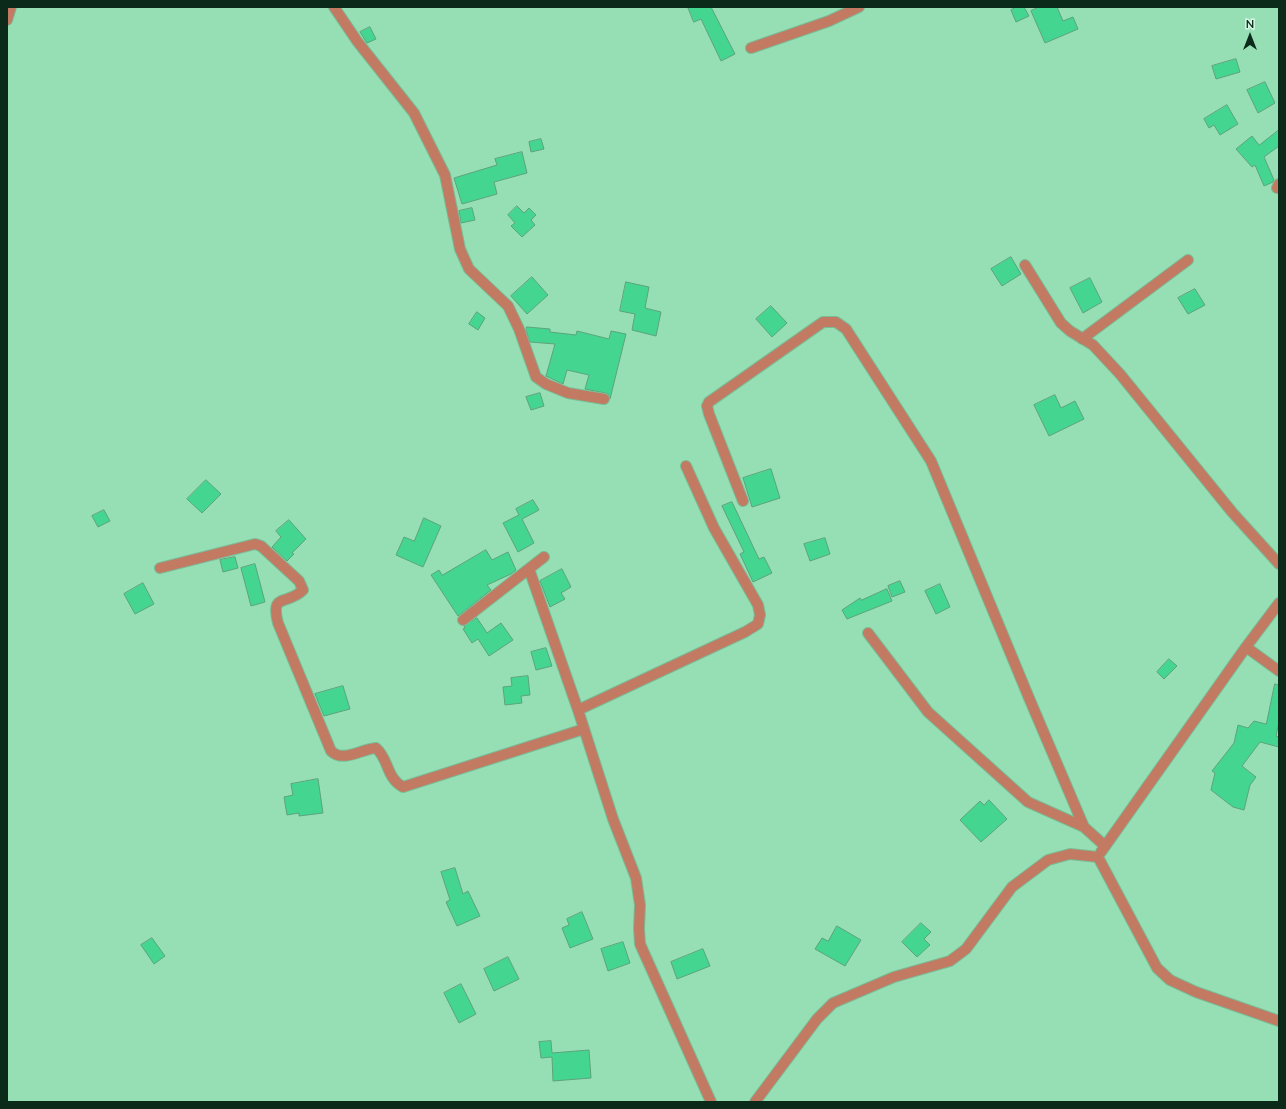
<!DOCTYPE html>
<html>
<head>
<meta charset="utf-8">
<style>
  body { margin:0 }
  #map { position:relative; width:1286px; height:1109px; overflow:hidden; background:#96dfb5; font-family:Lato,sans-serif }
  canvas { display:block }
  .frame { position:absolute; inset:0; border:8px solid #0b2a1a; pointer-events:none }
  .north { position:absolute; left:1230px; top:16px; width:40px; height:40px; -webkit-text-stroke:3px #d3f7e1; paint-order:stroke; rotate:0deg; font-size:11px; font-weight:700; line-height:16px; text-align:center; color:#0b2a1a }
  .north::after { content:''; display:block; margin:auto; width:14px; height:18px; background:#0b2a1a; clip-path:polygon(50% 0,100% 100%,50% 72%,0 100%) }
</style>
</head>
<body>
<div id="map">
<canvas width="1286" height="1109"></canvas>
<div class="frame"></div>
<div class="north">N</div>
</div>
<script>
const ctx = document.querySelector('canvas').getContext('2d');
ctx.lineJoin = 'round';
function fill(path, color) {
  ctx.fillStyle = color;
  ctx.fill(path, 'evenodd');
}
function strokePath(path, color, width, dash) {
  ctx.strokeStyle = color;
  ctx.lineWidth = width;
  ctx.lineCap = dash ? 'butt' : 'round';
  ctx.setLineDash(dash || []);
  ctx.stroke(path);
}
const building = new Path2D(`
  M688 7H711L735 54 721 61 701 19 694 22Z
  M1017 7H1024L1029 16 1016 22 1011 10Z
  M1039 7H1057L1063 21 1073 17 1078 29 1045 43 1031 11Z
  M370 27 376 39 367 43 360 32Z
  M1236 59 1240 72 1216 79 1212 66Z
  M1265 82 1275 103 1258 113 1247 90Z
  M1227 105 1238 124 1220 135 1214 125 1209 128 1204 119Z
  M1279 130V146L1264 157 1274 180 1273 182 1264 186 1255 165 1252 167 1236 149 1252 136 1259 145Z
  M541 139 544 149 531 152 529 142Z
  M522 152 527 173 494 182 497 194 462 204 454 178 497 165 495 159Z
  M517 206 524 213 529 208 536 215 531 220 535 225 522 237 511 226 515 223 508 215Z
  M472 208 475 220 461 223 459 211Z
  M1011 257 1021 274 1002 286 991 269Z
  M532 277 548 295 527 314 511 296Z
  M1090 278 1102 302 1083 313 1070 288Z
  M626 282 649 287 645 308 661 312 656 336 632 330 635 314 620 311Z
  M1195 289 1205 305 1188 314 1178 298Z
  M771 306 787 323 772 337 756 319Z
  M477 312 485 318 478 330 469 324Z
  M527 327 550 329V332L576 335 577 331 609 339 611 331 626 334 610 399 608 394 605 393 585 389 589 375 567 370 563 384 546 376 555 344 530 342 526 330Z
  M540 393 544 406 531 410 526 397Z
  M1055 395 1061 408 1075 401 1084 419 1049 436 1034 405Z
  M771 469 780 498 752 507 743 478Z
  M206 480 221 494 202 513 187 499Z
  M533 500 539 510 522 519 534 543 518 552 503 523 519 515 516 509Z
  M732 502 759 559 764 557 772 573 753 582 740 554 744 552 722 506Z
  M104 510 110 521 98 527 92 516Z
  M424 518 441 526 423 567 396 555 404 537 414 541Z
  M289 520 306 539 292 553 294 554 287 561 272 547 281 537 276 531Z
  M825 538 830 554 810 561 804 544Z
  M486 550 492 560 508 552 516 570 511 574 487 585 491 590 458 616 431 575 439 570 442 575Z
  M235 557 238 568 223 572 220 560Z
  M255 564 265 602 251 606 241 568Z
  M562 569 571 587 561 593 565 599 550 607 540 581Z
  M900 581 905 592 892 597 888 586Z
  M143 583 154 604 135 614 124 594Z
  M940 584 950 607 936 614 925 591Z
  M887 589 892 601 847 619 842 610 860 598 861 600Z
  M477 618 487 633 501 623 513 640 489 656 478 639 472 643 463 629 465 628 464 626Z
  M546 648 552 666 536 670 531 652Z
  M1169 659 1177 666 1164 679 1157 672Z
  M528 676 530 695 521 696 522 703 505 705 503 687 512 686 511 678Z
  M1275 684 1279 685V722L1276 736 1279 737V747L1260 742 1242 766 1256 777 1250 785 1244 810 1233 807 1211 790 1215 773 1212 771 1234 743 1238 725 1248 728 1254 721 1266 724Z
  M343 686 350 709 324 716 315 694Z
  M318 779 323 813 299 816V813L287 815 284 797 293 795 291 784Z
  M989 800 1007 819 981 842 960 820 980 801 984 805Z
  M455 868 463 894 468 891 480 916 457 926 446 902 450 900 441 872Z
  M582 912 593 939 570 948 562 928 569 925 567 919Z
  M921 923 931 932 924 939 930 945 917 957 902 942Z
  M837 926 861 940 845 966 815 949 822 938 828 941Z
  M152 938 165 956 154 964 141 945Z
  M623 942 630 963 608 971 601 949Z
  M703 949 710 966 677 979 671 962Z
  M508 957 519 979 494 991 484 969Z
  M461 984 476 1014 459 1023 444 993Z
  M551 1041 552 1053 589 1050 591 1078 553 1081 552 1057 541 1058 539 1042Z`);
fill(building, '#44d591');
strokePath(building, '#5ca37c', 1);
const street = new Path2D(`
  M334 7 357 41 414 113 445 175 460 249 469 269 508 306 519 329 536 377 546 384 568 393 604 399
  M7 20 11 7
  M751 48 829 21 859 7
  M1277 188 1279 184
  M1025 265 1061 323 1070 331 1093 345 1120 374 1232 512 1279 564
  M1082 339 1188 260
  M743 501 709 414 707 406 709 402 823 322H836L846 329 931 461 1029 698 1084 827
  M160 568 255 544 261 546 299 581 303 590C287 606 270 592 278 623L331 751C343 763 361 749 376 748 389 759 386 778 403 787L584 729
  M529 569 578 710 613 819 636 878 640 905 639 928 640 944 711 1102
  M463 620 544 557
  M868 633 928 712 1028 802 1084 827 1105 846
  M1246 647 1279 671
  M578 710 745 632 758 624 760 615 758 605 714 528 686 466
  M1101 852 1246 647 1279 603
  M755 1102 817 1019 833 1003 894 977 950 961 966 949 1012 887 1048 860 1070 854 1098 857 1157 968 1170 980 1196 992 1279 1021`);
strokePath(street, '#7abb96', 12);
strokePath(street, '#c37a62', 10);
</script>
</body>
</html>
